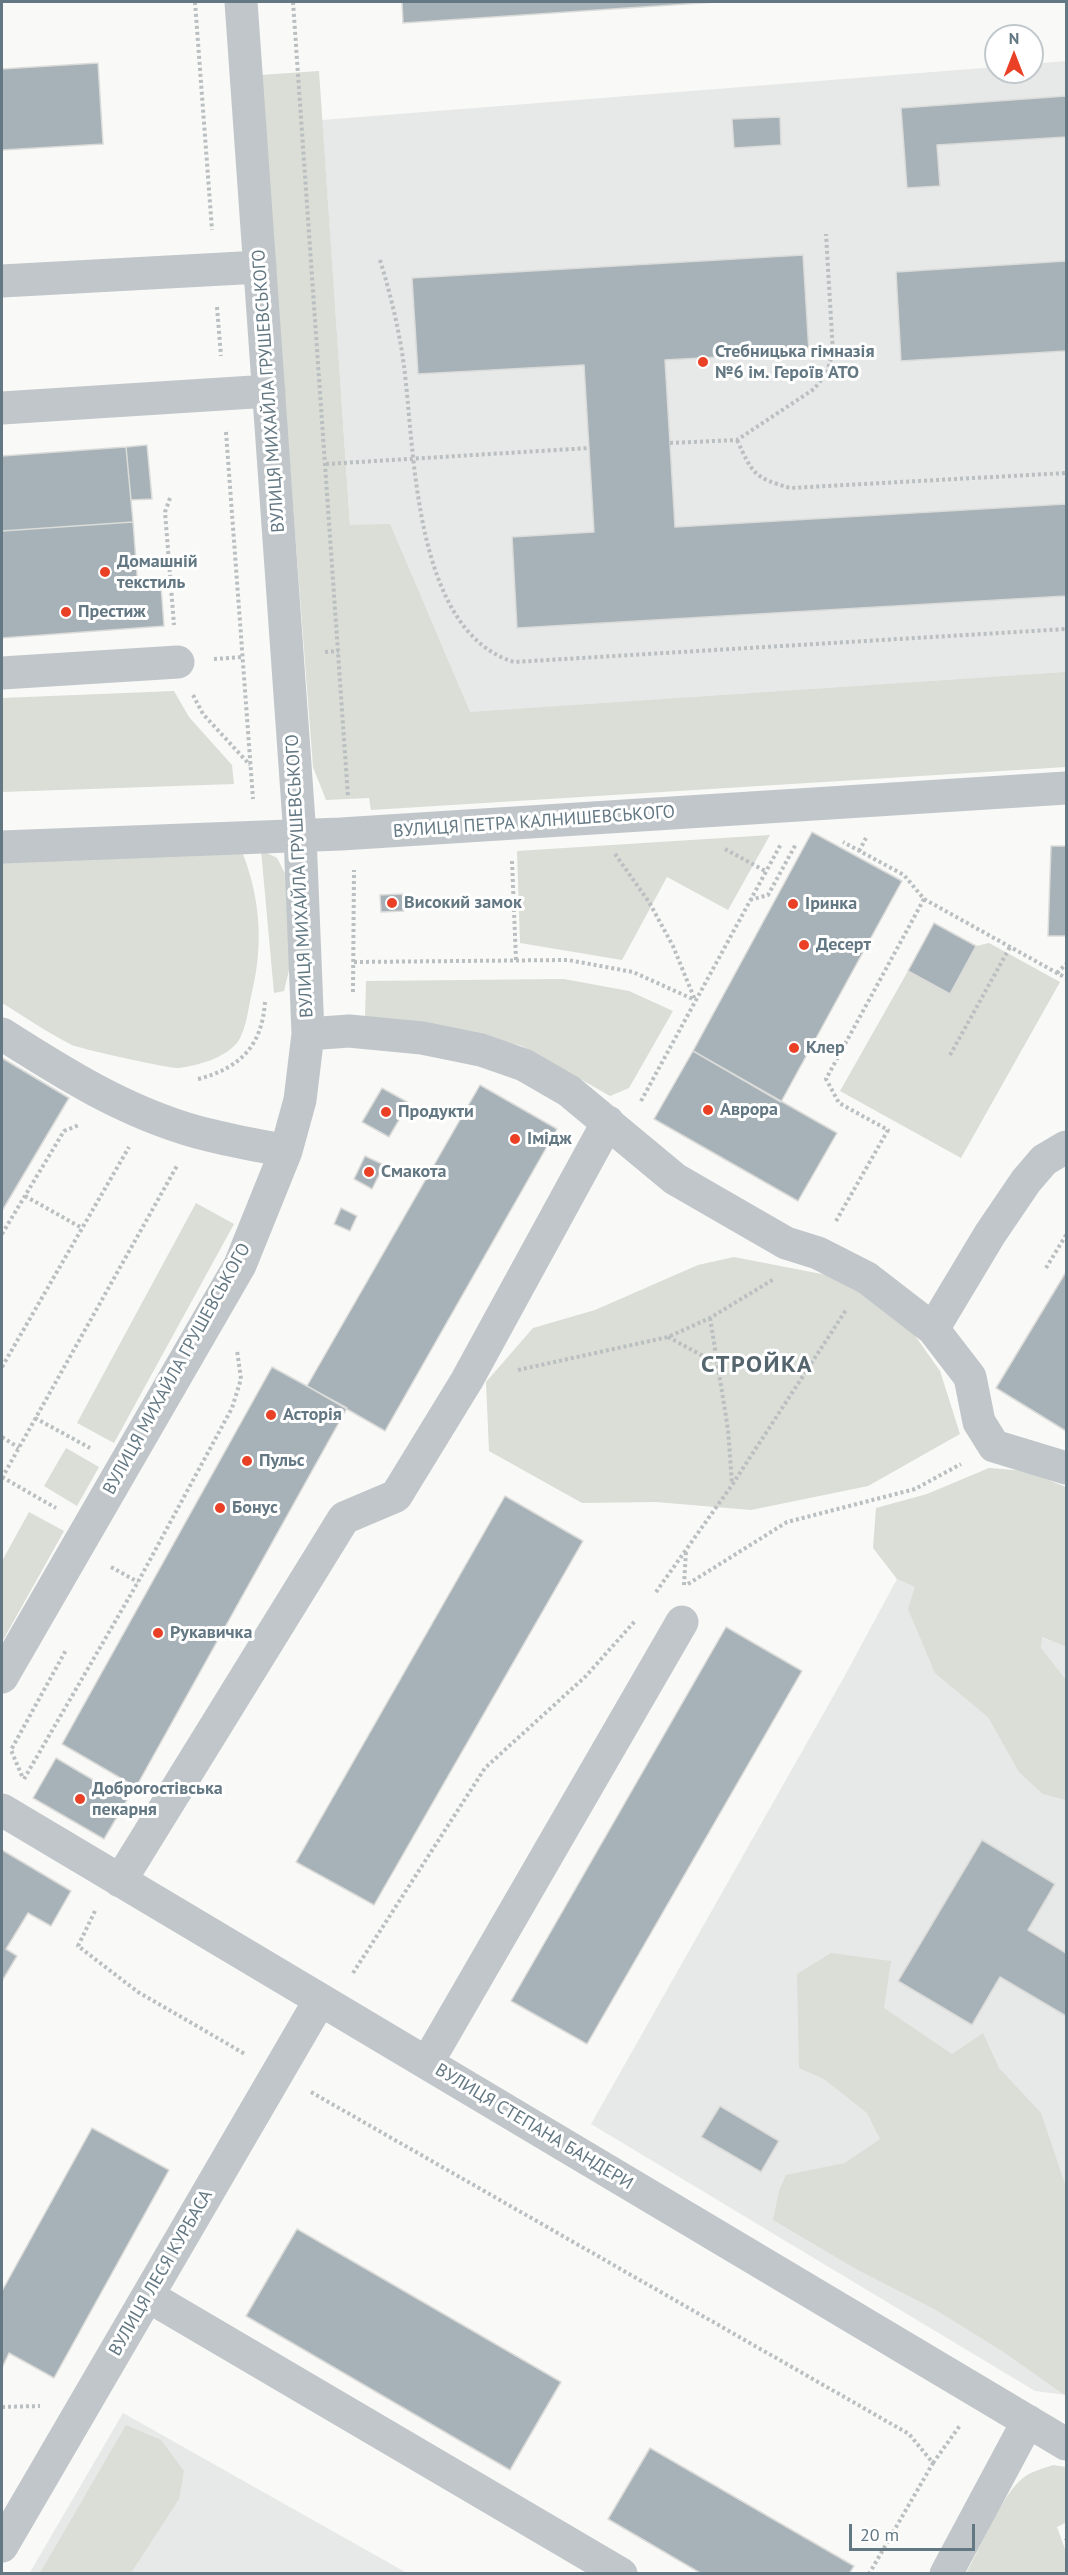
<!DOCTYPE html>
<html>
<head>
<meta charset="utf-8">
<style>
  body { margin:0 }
  #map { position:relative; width:1068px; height:2575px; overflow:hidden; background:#f9f9f7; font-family:"PT Sans",sans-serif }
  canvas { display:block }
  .frame { position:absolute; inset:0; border:3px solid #637883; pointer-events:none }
  .north { position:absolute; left:984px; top:24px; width:60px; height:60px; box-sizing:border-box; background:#fff; border:2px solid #c1c9cd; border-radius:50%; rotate:0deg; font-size:16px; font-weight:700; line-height:24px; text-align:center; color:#637883 }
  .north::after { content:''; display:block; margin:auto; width:21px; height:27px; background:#ea4126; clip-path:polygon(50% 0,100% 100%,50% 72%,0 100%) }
  .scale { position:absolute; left:849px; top:2524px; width:126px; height:27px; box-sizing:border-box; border:3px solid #637883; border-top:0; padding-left:8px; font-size:18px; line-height:21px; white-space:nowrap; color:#637883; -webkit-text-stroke:4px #fff; paint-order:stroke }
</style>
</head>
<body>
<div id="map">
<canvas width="1068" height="2575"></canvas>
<div class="frame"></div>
<div class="north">N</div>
<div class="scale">20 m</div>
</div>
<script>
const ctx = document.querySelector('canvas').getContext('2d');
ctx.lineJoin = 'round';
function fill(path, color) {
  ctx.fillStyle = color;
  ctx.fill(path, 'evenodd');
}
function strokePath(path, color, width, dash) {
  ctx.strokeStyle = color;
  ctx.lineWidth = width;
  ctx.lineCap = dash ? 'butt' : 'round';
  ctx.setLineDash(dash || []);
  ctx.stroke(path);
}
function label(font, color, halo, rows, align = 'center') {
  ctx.font = font + ' "PT Sans",sans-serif';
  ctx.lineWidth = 6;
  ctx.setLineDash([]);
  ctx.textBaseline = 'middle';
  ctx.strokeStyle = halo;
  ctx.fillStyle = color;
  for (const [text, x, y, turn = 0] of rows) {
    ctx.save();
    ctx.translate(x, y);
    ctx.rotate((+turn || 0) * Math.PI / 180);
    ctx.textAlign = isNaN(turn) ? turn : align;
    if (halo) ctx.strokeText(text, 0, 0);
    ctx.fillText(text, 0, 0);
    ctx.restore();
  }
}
fill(new Path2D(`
  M1066 61V766L369 798 322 120 996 67V72H1032V64Z
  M897 1579 1066 1647V2395L1035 2391 591 2124 843 1679Z
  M123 2413 407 2573 29 2574Z`), '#e7e9e8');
fill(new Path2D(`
  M319 71 350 525 390 524 470 712 1066 672V767L371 810 369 798 326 800 313 767 260 75Z
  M174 691 189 717 232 765 234 784 2 792V698Z
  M770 835 728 910 667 877 622 960 520 943 517 851Z
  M241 849C260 896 264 942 252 992 248 1008 247 1026 239 1040 227 1058 199 1065 179 1068 171 1069 81 1049 72 1045 48 1033 25 1017 2 1003V857Z
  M261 850 277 858 289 881 296 941 284 991 274 993Z
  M989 943 1060 982 961 1158 840 1091 908 971 950 994 976 946Z
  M564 979 629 991 673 1011 629 1088 610 1096 522 1046 449 1028 365 1018 366 981Z
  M196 1203 234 1224 114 1443 77 1423Z
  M734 1257 837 1277 904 1320 940 1371 960 1434 868 1486 751 1510 656 1502 582 1503 489 1451 486 1382 533 1328 595 1310 698 1265Z
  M66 1448 99 1467 77 1506 44 1486Z
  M989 1468 1026 1471 1066 1487V1647L1042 1637 1041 1648 1066 1680V1800L1043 1794 1019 1772 988 1717 935 1673 908 1609 915 1587 897 1579 873 1548 876 1508 927 1494Z
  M29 1512 64 1531 2 1642V1561Z
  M831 1953 891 1961 884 2008 952 2054 983 2033 999 2068 1041 2113 1066 2187V2396L1002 2351 936 2310 858 2270 773 2220 779 2191 786 2175 845 2163 880 2139 867 2113 824 2079 799 2068 797 1974Z
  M126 2425 161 2440 184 2471 179 2499 131 2573H40Z
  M1053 2465 1066 2467V2527L1065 2523 1057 2527 1066 2552V2573H966C979 2551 1004 2491 1023 2478 1032 2471 1042 2469 1053 2465Z`), '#daded6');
const building = new Path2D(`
  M402 2H717L403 23Z
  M98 63 103 144 2 150V69Z
  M1066 96V137L937 145 940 186 907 188 901 108Z
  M780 117 781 145 734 148 732 119Z
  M803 255 809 352 665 360 675 527 1066 504V596L517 628 512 537 594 532 584 365 418 374 412 278Z
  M1066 261V351L901 361 896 272Z
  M147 445 152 499 131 500 126 447Z
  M126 447 133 522 2 531V456Z
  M133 522 138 588 161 586 164 626 2 638V531Z
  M812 832 902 881 781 1102 693 1051Z
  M1051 846H1066V936H1048Z
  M403 894 404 911 381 912 380 895Z
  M934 923 976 946 950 994 908 971Z
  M693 1051 837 1133 798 1201 654 1119Z
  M2 1058 69 1098 2 1211Z
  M480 1085 557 1129 385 1431 307 1386Z
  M382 1088 409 1103 389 1137 362 1122Z
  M365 1156 384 1165 372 1189 354 1179Z
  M341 1208 357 1216 350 1231 334 1224Z
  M1066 1272V1431L996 1388Z
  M272 1367 347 1408 136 1787 62 1744Z
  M505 1496 583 1541 374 1905 296 1862Z
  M726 1627 802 1671 587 2044 511 2001Z
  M56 1758 127 1800 104 1839 33 1798Z
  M982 1840 1055 1884 1028 1930 1066 1953V2016L1000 1977 972 2025 898 1981Z
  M2 1850 71 1891 51 1926 28 1913 6 1949 17 1956 2 1981Z
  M720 2106 779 2141 761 2172 701 2137Z
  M92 2128 169 2170 54 2378 9 2353 2 2368V2291Z
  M297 2229 561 2382 510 2470 246 2316Z
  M650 2448 854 2566 849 2574H702L608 2519Z`);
fill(building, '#a6b2b7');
strokePath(building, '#dbdbd9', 1.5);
strokePath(new Path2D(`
  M195 2 212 230
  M293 2 348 797
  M380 260C391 296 399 329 404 366 415 451 413 631 514 662L1066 629
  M217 307 221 356
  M226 432 253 799
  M737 440C753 474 753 477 790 488L1066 473
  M670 443 737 440 814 389 826 374 833 353 826 234
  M326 464 589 448
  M170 498 165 512 174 625
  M137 567 169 564
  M325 652 339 651
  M214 659 243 657
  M193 695 203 714 250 765
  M725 849 767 872
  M859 851 866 838
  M615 854 649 902 673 946 695 1000
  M512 861 516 960
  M924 899 1066 978
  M750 900 768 895 796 844
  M354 962 568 960 633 972 695 1000
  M1057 973 1066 964
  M353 992 354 870
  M950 1055 1010 947
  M198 1079C241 1068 262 1045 265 1002
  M641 1101 781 844
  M25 1196 82 1228
  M836 1221 888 1130 839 1103 826 1079 924 899 904 875 843 842
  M2 1234 64 1131 79 1125
  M1046 1268 1066 1235
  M710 1318 728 1429 732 1484
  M668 1337 716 1363
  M2 1367 129 1147
  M518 1370 668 1337 710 1318 774 1279
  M35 1418 90 1448
  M2 1437 19 1448
  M2 1477 56 1508
  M2 1478 178 1164
  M111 1567 138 1582
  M688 1584 787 1522 915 1489 961 1464
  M684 1585 686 1551
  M656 1592 732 1485 846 1310
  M22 1776 11 1750 66 1650
  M24 1779 138 1582 232 1408 241 1379 237 1350
  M95 1911 78 1946 138 1992 245 2054
  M353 1973 485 1768 586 1676 635 1621
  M311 2092 909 2434 933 2463 869 2574
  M2 2407 40 2406
  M933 2463 961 2424
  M1066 2539V2540`), '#babfc1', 4, [3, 3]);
strokePath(new Path2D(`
  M2 281 260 267
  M2 408 269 391
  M2 673 178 662
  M2 847 341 834 1066 788
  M2 1034C63 1073 125 1112 197 1132 226 1140 256 1145 286 1151
  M308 1034 349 1031 422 1038 481 1050 524 1065 569 1091 675 1179 786 1243 818 1253 867 1278 933 1329 990 1234 1026 1181 1044 1160 1066 1147
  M933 1329 970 1377 979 1422 994 1446 1066 1468
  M2 1677 240 1265 286 1151 300 1100 308 1034 300 836 241 2
  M2 1810 1066 2444
  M120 1881 344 1518 396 1496 467 1380 608 1122
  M427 2063 682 1622
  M148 2296 621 2574
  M2 2546 320 2000
  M946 2574 1028 2421`), '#c0c6c9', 33);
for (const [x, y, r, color] of [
  [703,362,6,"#ea4126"],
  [105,572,6,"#ea4126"],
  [66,612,6,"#ea4126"],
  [392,903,6,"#ea4126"],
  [793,904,6,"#ea4126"],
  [804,945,6,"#ea4126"],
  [794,1048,6,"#ea4126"],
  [708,1110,6,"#ea4126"],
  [386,1112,6,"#ea4126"],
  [515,1139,6,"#ea4126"],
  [369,1172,6,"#ea4126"],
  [271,1415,6,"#ea4126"],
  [247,1461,6,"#ea4126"],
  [220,1508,6,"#ea4126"],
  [158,1633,6,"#ea4126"],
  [80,1799,6,"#ea4126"]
]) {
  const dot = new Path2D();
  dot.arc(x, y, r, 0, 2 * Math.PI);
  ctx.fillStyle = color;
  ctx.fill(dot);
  strokePath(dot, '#fff', 2);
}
label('bold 18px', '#637883', '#fff', [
  ["Стебницька гімназія",715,352],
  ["№6 ім. Героїв АТО",715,373],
  ["Домашній",117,562],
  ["текстиль",117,583],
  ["Престиж",78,612],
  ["Високий замок",404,903],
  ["Іринка",805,904],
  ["Десерт",816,945],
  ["Клер",806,1048],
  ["Аврора",720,1110],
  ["Продукти",398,1112],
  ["Імідж",527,1139],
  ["Смакота",381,1172],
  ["Асторія",283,1415],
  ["Пульс",259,1461],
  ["Бонус",232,1508],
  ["Рукавичка",170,1633],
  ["Доброгостівська",92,1789],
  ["пекарня",92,1810]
], 'left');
label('18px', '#637883', '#fff', [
  ["ВУЛИЦЯ МИХАЙЛА ГРУШЕВСЬКОГО",269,391,-94],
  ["ВУЛИЦЯ ПЕТРА КАЛНИШЕВСЬКОГО",534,822,-4],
  ["ВУЛИЦЯ МИХАЙЛА ГРУШЕВСЬКОГО",300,876,-93],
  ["ВУЛИЦЯ МИХАЙЛА ГРУШЕВСЬКОГО",177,1369,-61],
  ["ВУЛИЦЯ СТЕПАНА БАНДЕРИ",534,2127,31],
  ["ВУЛИЦЯ ЛЕСЯ КУРБАСА",161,2273,-60]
]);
ctx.letterSpacing = '1.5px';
label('bold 24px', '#55656e', '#fff', [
  ["СТРОЙКА",757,1365]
]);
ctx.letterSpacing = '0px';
</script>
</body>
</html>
